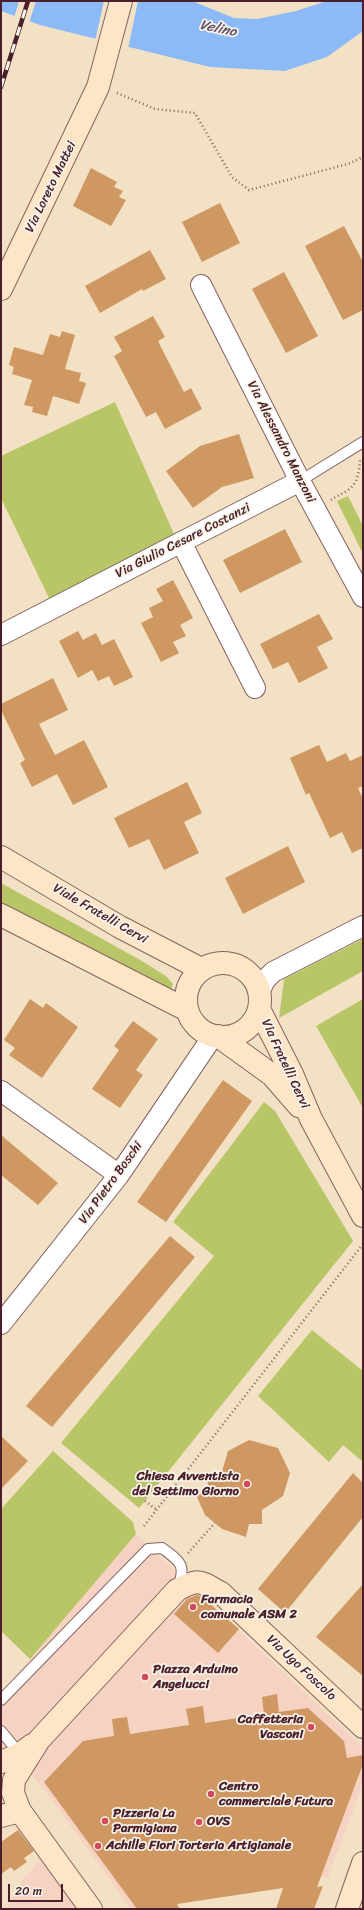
<!DOCTYPE html>
<html>
<head>
<meta charset="utf-8">
<style>
  body { margin:0 }
  #map { position:relative; width:364px; height:1910px; overflow:hidden; background:#f2e1c5; font-family:Sriracha,sans-serif }
  canvas { display:block }
  .frame { position:absolute; inset:0; border:2px solid #4a1f2b; pointer-events:none }
  .scale { position:absolute; left:8px; top:1884px; width:55px; height:18px; box-sizing:border-box; border:2px solid #4a1f2b; border-top:0; padding-left:5px; font-size:12px; line-height:14px; white-space:nowrap; color:#4a1f2b; -webkit-text-stroke:3px #f7f3e8; paint-order:stroke }
</style>
</head>
<body>
<div id="map">
<canvas width="364" height="1910"></canvas>
<div class="frame"></div>
<div class="scale">20 m</div>
</div>
<script>
const ctx = document.querySelector('canvas').getContext('2d');
ctx.lineJoin = 'round';
function fill(path, color) {
  ctx.fillStyle = color;
  ctx.fill(path, 'evenodd');
}
function strokePath(path, color, width, dash) {
  ctx.strokeStyle = color;
  ctx.lineWidth = width;
  ctx.lineCap = dash ? 'butt' : 'round';
  ctx.setLineDash(dash || []);
  ctx.stroke(path);
}
function label(font, color, halo, rows, align = 'center') {
  ctx.font = font + ' Sriracha,sans-serif';
  ctx.lineWidth = 3.5;
  ctx.setLineDash([]);
  ctx.textBaseline = 'middle';
  ctx.strokeStyle = halo;
  ctx.fillStyle = color;
  for (const [text, x, y, turn = 0] of rows) {
    ctx.save();
    ctx.translate(x, y);
    ctx.rotate((+turn || 0) * Math.PI / 180);
    ctx.textAlign = isNaN(turn) ? turn : align;
    if (halo) ctx.strokeText(text, 0, 0);
    ctx.fillText(text, 0, 0);
    ctx.restore();
  }
}
fill(new Path2D(`
  M136 1534 363 1747V1784L328 1877 131 1909 41 1785 1 1744V1693Z
  M42 1856 80 1909H7L20 1884Z`), '#f6d2c3');
fill(new Path2D(`
  M115 402 174 534 50 600 1 498V456Z
  M348 496 363 526V554L337 501Z
  M1 883 142 961 166 976 173 984 169 996 1 908Z
  M363 939V971L279 1018 284 979Z
  M363 999V1108L316 1026Z
  M264 1102 275 1111 353 1241 139 1508 61 1443 214 1256 173 1222Z
  M312 1330 363 1371V1462L343 1445 329 1462 258 1396Z
  M53 1451 133 1522 136 1534 30 1659 1 1631V1509Z`), '#b8c668');
fill(new Path2D(`
  M1 1H192L234 18 257 19 296 11 327 1H363V31L327 57 285 71 210 67 40 25 1 11Z`), '#8bbaf6');
fill(new Path2D(`
  M19 1H36L29 23 14 18Z
  M104 1H138L128 49 95 41Z`), '#f2e1c5');
fill(new Path2D(`
  M91 168 117 182 114 187 123 191 119 197 126 200 111 226 73 206Z
  M220 203 240 243 202 262 182 222Z
  M344 226 363 262V310L343 320 305 246Z
  M150 250 166 279 143 291 142 289 100 313 85 286Z
  M284 272 318 336 286 353 252 289Z
  M153 316 165 337 158 341 165 355 184 392 191 388 202 409 165 429 156 412 146 417 114 356 122 351 114 337Z
  M62 331 75 335 65 369 81 373 79 381 86 383 79 404 53 396 47 416 32 412 33 407 24 405 32 380 12 374 14 367 9 365 14 347 43 355 50 334 60 337Z
  M239 434 254 478 222 487 193 508 166 471 200 446Z
  M285 529 302 562 240 593 223 560Z
  M173 580 193 618 180 625 186 636 173 642 179 653 161 662 141 623 153 617 149 608 163 601 156 589Z
  M319 614 333 639 317 647 328 668 299 683 288 662 273 669 260 644Z
  M78 631 83 640 96 633 102 645 114 639 133 677 114 686 109 676 98 681 92 670 78 678 59 641Z
  M53 678 68 710 39 724 55 755 84 740 108 787 73 805 57 774 32 787 20 763 25 760 1 710V704Z
  M319 745 327 762 346 753 350 761 363 755V786L358 788 363 799V848L352 853 342 832 330 838 309 793 306 795 290 758Z
  M187 782 202 813 184 822 199 853 164 870 149 839 129 848 114 818Z
  M288 846 305 882 243 914 225 878Z
  M30 999 43 1008 46 1003 78 1027 42 1078 9 1055 15 1048 4 1040Z
  M133 1021 158 1039 136 1070 143 1075 120 1108 92 1089 119 1050 114 1046Z
  M223 1080 252 1101 166 1222 137 1202Z
  M1 1135 58 1183 38 1205 1 1175Z
  M170 1236 195 1257 52 1427 26 1406Z
  M1 1436 28 1461 1 1489Z
  M249 1440 278 1448 290 1473 283 1496 262 1510V1524H249L246 1537 222 1529 205 1515 196 1495 209 1491 207 1477 221 1475 228 1451Z
  M353 1473 363 1483V1517L285 1613 258 1589Z
  M363 1584V1676L316 1637Z
  M197 1595 201 1596 239 1629 218 1653 174 1614 187 1599Z
  M277 1694 279 1712 308 1708 344 1741 347 1758 363 1755V1764L317 1887 323 1886 314 1909H276L283 1888 177 1904 180 1909H137L44 1782 83 1741 114 1736 112 1719 127 1717 130 1734 189 1725 186 1709 203 1706 205 1723 264 1714 262 1697Z
  M18 1830 34 1851 24 1858 27 1862 14 1871 11 1867 1 1874V1842Z`), '#cf9862');
const lane = new Path2D(`
  M300 481 363 442
  M1 1700 148 1549 162 1548C179 1561 187 1564 178 1587
  M1 1731 20 1754`);
const street = new Path2D(`
  M201 285 300 481 363 597
  M181 542 255 688
  M1 635 300 481
  M259 992 265 980 273 972 363 926
  M1 1091 119 1175
  M1 1324 119 1175 213 1036`);
const secondary = new Path2D(`
  M1 289 98 87 121 1
  M1 857 120 927 201 969
  M1 915 187 1010
  M186 1000a37 37 0 1 1 74 0a37 37 0 1 1-74 0Z
  M259 1009 292 1074 311 1119 363 1216
  M218 1036 272 1075 299 1106
  M1 1762 20 1754 32 1745
  M1 1816 20 1811
  M91 1909 20 1811 13 1793 14 1780 39 1740 177 1590C200 1578 199 1581 221 1593L363 1727
  M347 1909 363 1863`);
strokePath(lane, '#856361', 12);
strokePath(street, '#856361', 22);
strokePath(secondary, '#856361', 24);
strokePath(new Path2D(`
  M117 93 155 109 195 113 232 177 249 190 348 164 363 157
  M331 500C335 497 340 495 345 492 358 485 359 473 360 459
  M145 1501 157 1510
  M144 1526 363 1244
  M188 1553 215 1523`), '#856361', 2.5, [1, 3]);
strokePath(lane, '#fff', 10);
strokePath(street, '#fff', 20);
strokePath(secondary, '#fde5c5', 22);
const rail = new Path2D(`
  M1 87 28 1`);
strokePath(rail, '#4a1f2b', 4.5);
strokePath(rail, '#f7f3e8', 3, [9]);
for (const [x, y, r, color] of [
  [247,1484,4,"#d1495b"],
  [193,1607,4,"#d1495b"],
  [145,1677,4,"#d1495b"],
  [311,1727,4,"#d1495b"],
  [211,1794,4,"#d1495b"],
  [105,1821,4,"#d1495b"],
  [199,1822,4,"#d1495b"],
  [98,1846,4,"#d1495b"]
]) {
  const dot = new Path2D();
  dot.arc(x, y, r, 0, 2 * Math.PI);
  ctx.fillStyle = color;
  ctx.fill(dot);
  strokePath(dot, '#f7f3e8', 1.5);
}
label('13px', '#4a1f2b', '#f7f3e8', [
  ["Via Loreto Mattei",51,187,-64],
  ["Via Alessandro Manzoni",281,442,63],
  ["Via Giulio Cesare Costanzi",183,541,-27],
  ["Viale Fratelli Cervi",100,914,30],
  ["Via Fratelli Cervi",285,1064,65],
  ["Via Pietro Boschi",111,1183,-54],
  ["Via Ugo Foscolo",301,1668,43]
]);
label('bold 13px', '#4a1f2b', '#f7f3e8', [
  ["Chiesa Avventista",239,1477,"right"],
  ["del Settimo Giorno",239,1492,"right"],
  ["Farmacia",201,1600],
  ["comunale ASM 2",201,1615],
  ["Piazza Arduino",153,1670],
  ["Angelucci",153,1685],
  ["Caffetteria",303,1720,"right"],
  ["Vasconi",303,1735,"right"],
  ["Centro",219,1787],
  ["commerciale Futura",219,1802],
  ["Pizzeria La",113,1814],
  ["Parmigiana",113,1829],
  ["OVS",207,1822],
  ["Achille Fiori Torteria Artigianale",106,1846]
], 'left');
label('italic 14px', '#5e4e68', '#f7f3e8', [
  ["Velino",218,29,12]
]);
</script>
</body>
</html>
